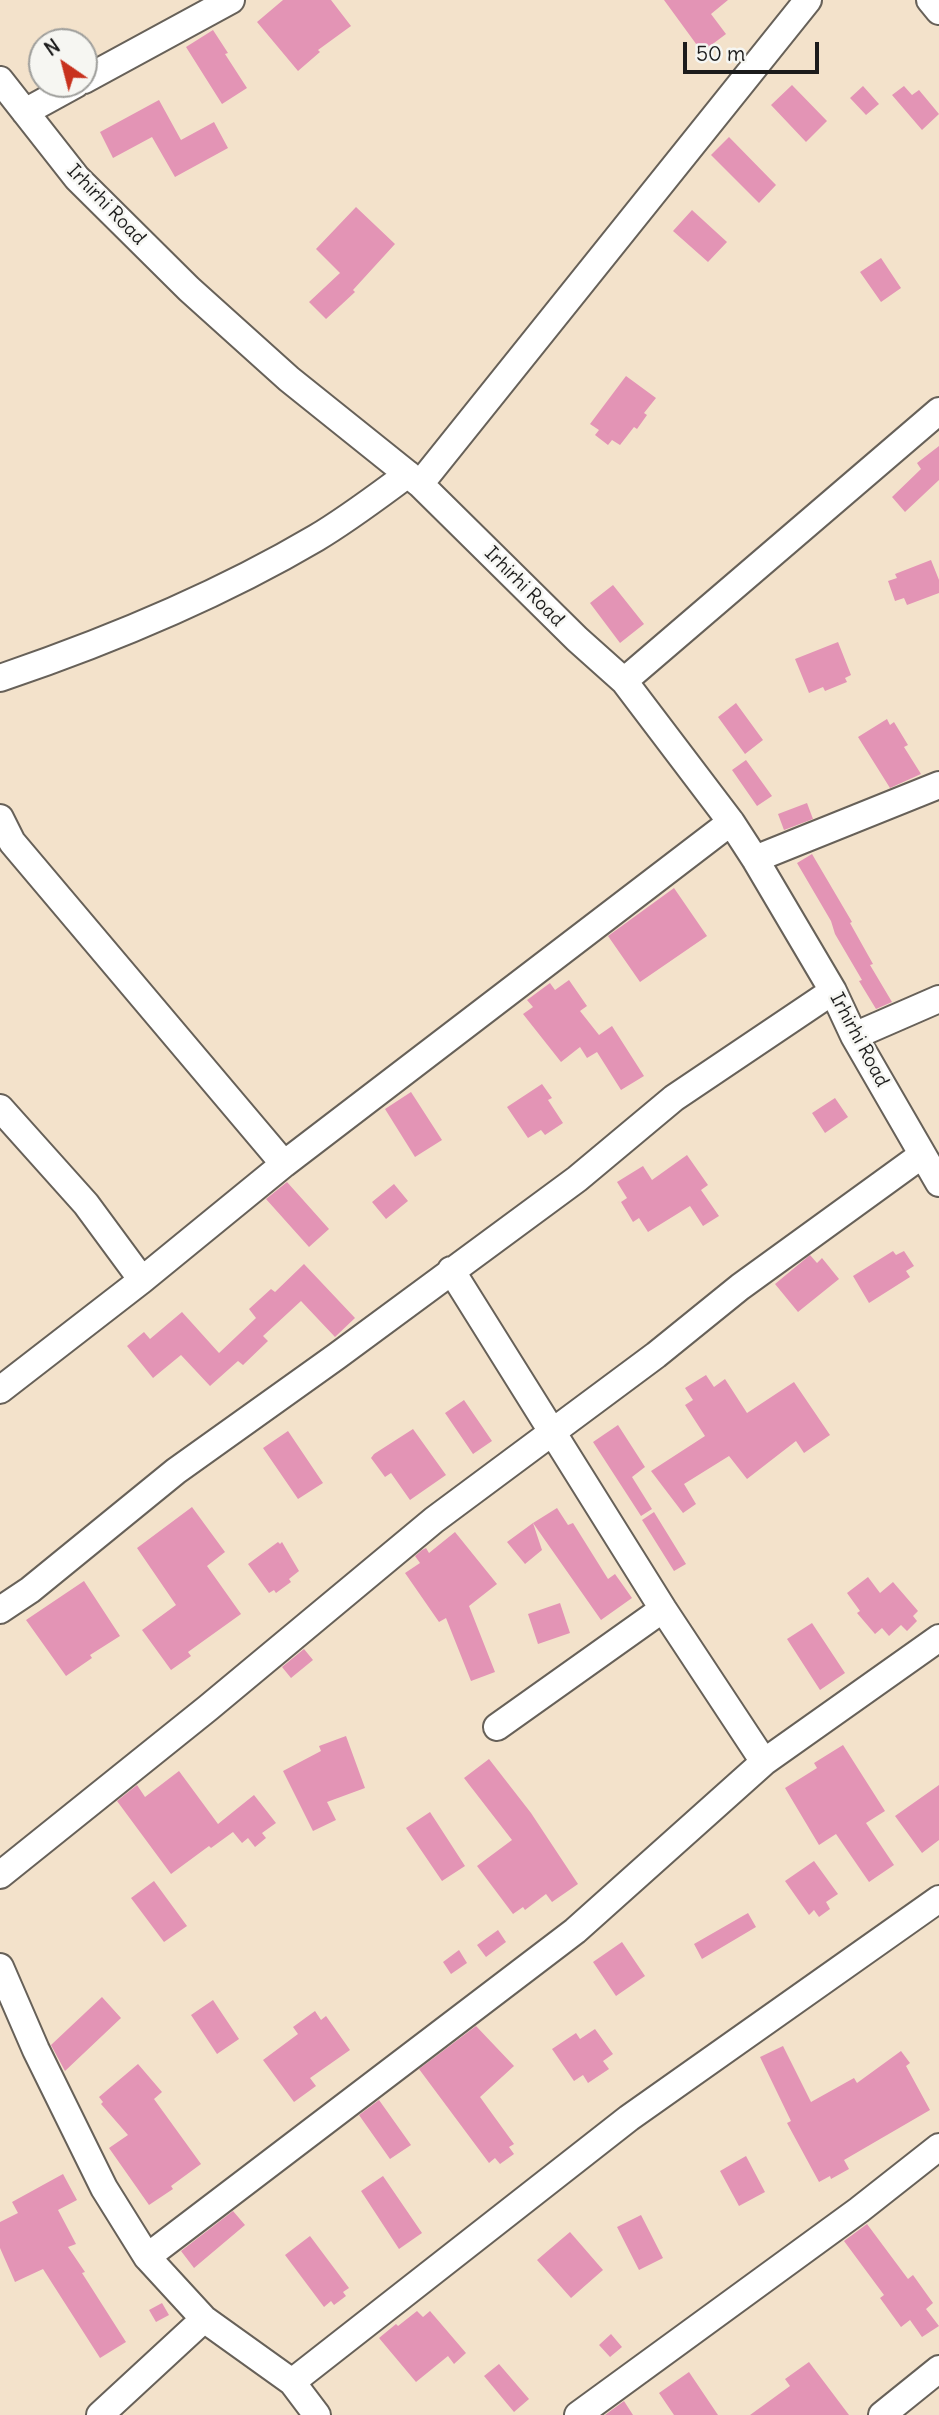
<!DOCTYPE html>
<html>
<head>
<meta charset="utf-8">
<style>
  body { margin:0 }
  #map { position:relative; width:939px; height:2415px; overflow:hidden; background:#f3e2cb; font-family:Delius,sans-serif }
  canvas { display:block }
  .north { position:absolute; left:28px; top:28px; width:70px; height:70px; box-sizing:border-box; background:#f6f6f2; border:2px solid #9f9f9c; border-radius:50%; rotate:325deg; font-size:19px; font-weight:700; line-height:28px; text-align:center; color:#1c1c1c }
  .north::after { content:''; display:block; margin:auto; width:24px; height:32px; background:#c8321e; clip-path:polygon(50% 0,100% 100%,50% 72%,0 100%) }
  .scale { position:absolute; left:683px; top:42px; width:136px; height:32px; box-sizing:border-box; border:4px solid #1c1c1c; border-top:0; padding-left:9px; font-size:21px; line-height:24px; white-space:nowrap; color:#1c1c1c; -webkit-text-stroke:5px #f6f6f2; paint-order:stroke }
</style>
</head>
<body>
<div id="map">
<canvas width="939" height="2415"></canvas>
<div class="north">N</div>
<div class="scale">50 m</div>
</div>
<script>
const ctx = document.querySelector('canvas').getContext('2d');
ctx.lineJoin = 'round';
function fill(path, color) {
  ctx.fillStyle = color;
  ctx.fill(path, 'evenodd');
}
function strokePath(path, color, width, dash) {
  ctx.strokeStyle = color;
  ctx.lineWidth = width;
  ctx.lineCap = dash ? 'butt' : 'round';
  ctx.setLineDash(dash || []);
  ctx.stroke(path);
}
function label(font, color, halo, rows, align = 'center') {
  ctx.font = font + ' Delius,sans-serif';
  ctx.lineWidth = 5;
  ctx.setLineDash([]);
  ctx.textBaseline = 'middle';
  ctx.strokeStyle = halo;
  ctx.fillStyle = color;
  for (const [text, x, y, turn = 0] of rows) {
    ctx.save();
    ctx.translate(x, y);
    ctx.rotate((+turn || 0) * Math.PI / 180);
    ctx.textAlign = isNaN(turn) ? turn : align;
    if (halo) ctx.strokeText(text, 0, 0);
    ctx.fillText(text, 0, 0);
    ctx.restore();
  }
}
fill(new Path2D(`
  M283 0H331L351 26 318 50 320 52 298 71 257 22Z
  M664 0H728L711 14 726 34 702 52Z
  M213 30 228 53 225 54 247 88 222 104 186 47Z
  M792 85 827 121 806 142 771 105Z
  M863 86 879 104 866 115 850 98Z
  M904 86 912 95 919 90 939 114 922 130 892 95Z
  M159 100 181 140 214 122 228 148 175 177 152 137 113 158 100 132Z
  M729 137 776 185 759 203 711 155Z
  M356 207 395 244 353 290 355 292 326 319 309 302 340 273 316 249Z
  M692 210 727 242 708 262 673 231Z
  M881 258 901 288 881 302 860 272Z
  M626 376 656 398 644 413 647 415 637 429 634 427 620 445 612 440 608 445 595 435 599 430 590 424Z
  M939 446V480L905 512 892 497 921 469 917 463Z
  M931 560 939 580V593L907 605 904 598 895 601 888 581 897 578 895 574Z
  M613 585 644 624 620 643 590 603Z
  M838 642 851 675 845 678 847 682 825 691 823 687 809 693 795 659Z
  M736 703 763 740 745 754 718 717Z
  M887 719 890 725 894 722 908 745 904 747 921 774 890 788 858 737Z
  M746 760 772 796 757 806 732 770Z
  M807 803 813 819 784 830 778 814Z
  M812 854 852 922 850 923 873 964 870 965 892 1002 876 1009 859 981 862 980 835 934 831 921 797 863Z
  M674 888 707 936 640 982 608 936Z
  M569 980 587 1006 580 1011 599 1035 612 1026 644 1076 621 1090 597 1052 587 1058 580 1047 561 1062 523 1014 533 1007 527 1000 550 983 555 990Z
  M542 1084 552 1098 548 1100 563 1123 545 1135 541 1130 528 1138 507 1107Z
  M411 1092 442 1140 415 1157 385 1109Z
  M835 1098 848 1117 825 1133 812 1113Z
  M687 1155 708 1185 701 1190 719 1216 703 1226 690 1206 648 1232 639 1218 633 1222 621 1202 627 1198 617 1182 643 1166 652 1180Z
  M287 1182 329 1229 309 1247 266 1199Z
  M394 1184 408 1201 386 1219 372 1202Z
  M893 1251 896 1255 904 1251 914 1266 906 1271 910 1277 869 1303 853 1276Z
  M810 1255 817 1263 822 1258 839 1279 798 1312 775 1284Z
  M304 1264 355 1318 335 1337 301 1301 263 1336 268 1341 243 1365 238 1361 210 1386 181 1355 153 1378 127 1346 144 1332 150 1339 182 1312 219 1353 256 1318 249 1309 271 1289 275 1292Z
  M706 1375 714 1387 725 1379 747 1413 794 1382 830 1435 804 1453 796 1441 747 1479 729 1456 684 1484 696 1504 683 1513 651 1471 705 1436 685 1405 693 1400 685 1388Z
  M464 1400 492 1441 473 1454 445 1413Z
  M618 1425 645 1467 632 1477 652 1509 641 1516 593 1442Z
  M413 1429 446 1475 410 1500 391 1473 385 1477 371 1458 374 1454Z
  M288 1431 323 1483 298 1499 263 1448Z
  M192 1507 225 1552 207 1566 241 1614 188 1652 191 1656 171 1670 142 1630 176 1605 137 1548Z
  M557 1508 568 1525 573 1523 608 1579 615 1574 632 1598 601 1620 533 1523Z
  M654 1512 686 1564 674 1571 642 1520Z
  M533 1523 542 1550 525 1564 507 1542Z
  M455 1532 497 1584 469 1606 495 1672 471 1681 446 1618 439 1622 405 1573 420 1563 415 1556 422 1550 426 1548 429 1553Z
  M278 1542 280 1544 282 1542 299 1571 289 1579 291 1582 276 1593 274 1590 269 1593 248 1564Z
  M868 1577 880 1593 893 1582 918 1611 913 1616 917 1621 907 1631 901 1625 889 1636 882 1628 875 1634 857 1613 860 1611 847 1593Z
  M84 1581 120 1636 90 1655 92 1658 66 1676 26 1620Z
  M560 1603 570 1633 538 1644 528 1614Z
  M812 1623 845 1673 820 1690 787 1639Z
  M304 1649 313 1660 291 1678 282 1667Z
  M346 1736 365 1788 327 1802 336 1820 313 1831 283 1771 321 1751 319 1746Z
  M843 1745 885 1811 866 1823 894 1865 869 1882 836 1834 819 1845 785 1788 817 1768 814 1763Z
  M489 1759 531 1813 578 1884 552 1902 546 1894 525 1910 523 1907 513 1914 477 1866 512 1840 464 1778Z
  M179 1771 218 1824 254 1795 276 1823 262 1833 266 1838 255 1847 248 1838 242 1843 233 1832 211 1848 209 1846 171 1874 117 1801 137 1785 145 1797Z
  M939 1785V1840L922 1853 895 1816Z
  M430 1812 465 1866 442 1881 406 1828Z
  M814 1861 838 1894 826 1902 830 1909 819 1917 814 1910 809 1915 785 1881Z
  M154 1881 187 1926 164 1942 131 1898Z
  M748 1913 756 1927 702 1959 694 1944Z
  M498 1930 506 1942 486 1957 477 1945Z
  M622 1942 645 1976 616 1996 593 1962Z
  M459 1950 467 1963 451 1974 443 1962Z
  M102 1997 121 2018 65 2071 51 2045Z
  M213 2000 239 2039 217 2054 191 2015Z
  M315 2011 321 2020 326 2016 350 2050 310 2078 316 2086 294 2102 263 2060 298 2034 293 2027Z
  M476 2026 514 2066 480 2097 514 2144 509 2147 514 2154 500 2164 495 2158 489 2163 419 2069Z
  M595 2029 613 2054 603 2061 609 2069 588 2083 583 2075 574 2081 552 2049 576 2033 580 2039Z
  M783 2046 811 2102 854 2078 857 2083 901 2051 910 2063 906 2066 930 2110 844 2160 849 2169 831 2179 830 2176 819 2182 787 2123 791 2121 760 2057Z
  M138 2064 162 2092 154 2099 201 2164 171 2186 173 2189 149 2205 109 2148 128 2135 101 2104 103 2102 99 2097Z
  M379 2100 411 2145 390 2159 359 2115Z
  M746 2156 765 2192 739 2206 720 2171Z
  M63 2174 77 2200 58 2210 76 2244 68 2247 85 2272 82 2273 126 2342 100 2358 43 2269 15 2282 0 2248V2222L18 2213 12 2202Z
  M383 2176 422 2233 399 2249 361 2191Z
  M233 2211 245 2225 194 2268 181 2251Z
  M641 2215 663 2258 639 2270 617 2227Z
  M867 2224 908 2279 913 2275 933 2303 926 2309 939 2326 922 2337 910 2320 901 2327 880 2298 884 2295 844 2241Z
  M570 2232 603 2270 571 2298 537 2260Z
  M310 2236 349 2288 343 2292 346 2296 334 2305 331 2301 324 2307 285 2255Z
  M162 2303 169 2315 156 2322 149 2310Z
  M417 2311 423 2317 430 2311 466 2353 454 2364 448 2356 416 2382 379 2338 396 2324 398 2326Z
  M611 2334 622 2347 610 2357 599 2345Z
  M809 2362 849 2415H750L790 2386 785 2379Z
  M499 2364 529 2399 514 2412 484 2376Z
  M689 2372 718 2415H674L659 2393Z
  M624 2401 633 2415H605Z`), '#e394b5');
const minor = new Path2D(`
  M930 0 939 11
  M0 80 77 178 189 289 289 379 420 484 577 639 624 681 731 822 755 859 833 991 854 1036 939 1183
  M84 80 231 0
  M25 112 76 84
  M420 484 808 0
  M0 678C109 641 216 597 316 538 348 519 378 496 408 474
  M624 681 939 411
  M0 818 12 842 284 1164
  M755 859 939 785
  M854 1036 939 999
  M0 1108 86 1204 142 1280
  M451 1270 663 1609 764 1762
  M0 1390 142 1280 284 1164 731 822
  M0 1610 30 1590 176 1471 337 1356 577 1179 674 1098 833 991
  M497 1727 663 1609
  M0 1875 208 1708 434 1520 656 1355 740 1287 922 1155
  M0 1967 36 2050 104 2188 147 2257 204 2319 292 2382 317 2415
  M147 2257 575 1931 764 1762 939 1638
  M292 2382 629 2118 939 1899
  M100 2415 204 2319
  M578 2415 859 2210 939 2147
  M882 2415 939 2369`);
strokePath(minor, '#676159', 30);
strokePath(minor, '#fff', 26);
label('19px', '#1c1c1c', '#f6f6f2', [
  ["Irhirhi Road",106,205,46],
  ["Irhirhi Road",524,587,45],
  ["Irhirhi Road",859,1040,62]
]);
</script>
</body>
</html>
